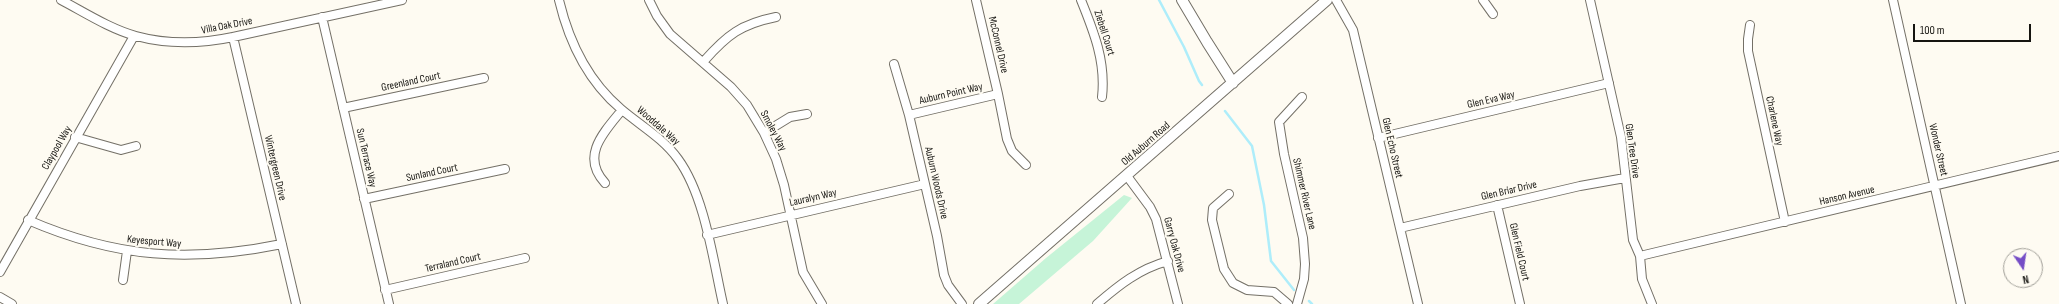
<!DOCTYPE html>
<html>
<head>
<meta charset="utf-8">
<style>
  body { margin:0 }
  #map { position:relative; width:2059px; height:304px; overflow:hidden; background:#fefbf2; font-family:"Sofia Sans Condensed",sans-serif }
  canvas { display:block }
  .north { position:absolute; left:2003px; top:248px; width:40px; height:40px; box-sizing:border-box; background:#fefbf2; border:1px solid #a19f98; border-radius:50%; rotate:167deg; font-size:11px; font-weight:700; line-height:16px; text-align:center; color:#161511 }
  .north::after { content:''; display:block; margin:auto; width:14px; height:18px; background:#754dc6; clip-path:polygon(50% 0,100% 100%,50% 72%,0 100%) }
  .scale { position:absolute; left:1913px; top:24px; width:118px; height:18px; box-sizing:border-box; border:2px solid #161511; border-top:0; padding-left:5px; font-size:12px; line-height:14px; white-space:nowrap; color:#161511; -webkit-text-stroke:3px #fefbf2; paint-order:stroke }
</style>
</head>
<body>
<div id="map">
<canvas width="2059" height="304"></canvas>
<div class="north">N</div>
<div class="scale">100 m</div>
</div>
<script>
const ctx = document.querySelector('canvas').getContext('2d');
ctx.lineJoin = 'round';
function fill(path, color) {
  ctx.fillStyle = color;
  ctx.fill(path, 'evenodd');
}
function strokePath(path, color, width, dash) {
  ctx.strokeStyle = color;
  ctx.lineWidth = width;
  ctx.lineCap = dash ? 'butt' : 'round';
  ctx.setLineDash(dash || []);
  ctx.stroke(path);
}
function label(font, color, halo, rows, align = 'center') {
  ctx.font = font + ' "Sofia Sans Condensed",sans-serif';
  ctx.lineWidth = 4;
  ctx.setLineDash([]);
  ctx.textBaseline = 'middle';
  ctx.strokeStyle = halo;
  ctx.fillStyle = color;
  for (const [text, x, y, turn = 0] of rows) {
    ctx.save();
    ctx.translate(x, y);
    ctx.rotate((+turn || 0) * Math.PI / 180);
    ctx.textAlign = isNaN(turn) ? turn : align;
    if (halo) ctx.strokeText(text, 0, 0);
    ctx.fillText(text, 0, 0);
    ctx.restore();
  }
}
fill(new Path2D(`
  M1124 195 1132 198 1093 241 1019 304H993L1046 258Z`), '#c6f4d8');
strokePath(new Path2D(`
  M1159 0 1184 47 1199 81 1202 85
  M1225 111 1252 146 1264 205 1271 261 1294 290
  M1309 301 1312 304`), '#aeedfa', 2.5);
const minor = new Path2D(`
  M61 0C84 12 110 29 136 36 169 45 200 44 233 37L402 0
  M559 0C569 42 588 81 621 109 641 126 663 138 678 159 705 196 713 260 723 304
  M649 0 657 16 670 34 731 87 747 105 764 133 776 159 784 185 803 272 822 304
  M976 0 998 94 1007 139 1012 151 1026 165
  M1081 0C1094 32 1106 62 1102 97
  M1336 0 1353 30 1418 304
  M1483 0 1493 14
  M1590 0 1621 137 1633 240 1640 256 1642 279 1652 304
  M1893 0 1961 304
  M322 17 389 304
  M1750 25 1748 39V51L1785 222
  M233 37 296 304
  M704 61C727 35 741 24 776 17
  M894 64 909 115 937 236 944 275 948 285 962 304
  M343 108 484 78
  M909 115 998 94
  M764 133 790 117 807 114
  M75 137 121 150 136 146
  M1378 138 1609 83
  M1127 176 1150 207 1156 219 1178 304
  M605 183C580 156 604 132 622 110
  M1229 194 1213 208 1212 220 1224 269 1233 283 1247 290 1274 292 1288 304
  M364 199 505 169
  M1497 205 1520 304
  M28 220C116 258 189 263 282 244
  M1400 228 1580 186 1625 178
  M707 235 925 184
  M1640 256 2059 156
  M0 272 134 36
  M123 280 127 251
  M385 290 525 258
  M0 297 12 304
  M1097 304C1119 285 1139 269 1168 261
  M1297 304 1304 279 1305 264 1303 238 1284 154 1279 122 1302 97`);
const major = new Path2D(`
  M1182 0 1207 42 1233 83
  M979 304 1327 0`);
strokePath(minor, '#747067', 10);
strokePath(major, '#747067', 12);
strokePath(minor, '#fff', 8);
strokePath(major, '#fff', 10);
label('11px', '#161511', '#fefbf2', [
  ["Villa Oak Drive",227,26,-11],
  ["Ziebell Court",1104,33,72],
  ["McConnel Drive",998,45,77],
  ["Greenland Court",411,82,-12],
  ["Auburn Point Way",951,94,-13],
  ["Glen Eva Way",1491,100,-13],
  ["Charlene Way",1774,121,78],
  ["Wooddale Way",658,126,41],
  ["Smoley Way",773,131,62],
  ["Old Auburn Road",1146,144,-41],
  ["Claypool Way",57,148,-60],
  ["Glen Echo Street",1392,148,77],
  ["Wonder Street",1938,150,77],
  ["Glen Tree Drive",1632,151,82],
  ["Sun Terrace Way",366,158,77],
  ["Wintergreen Drive",275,168,77],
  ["Sunland Court",432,173,-12],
  ["Auburn Woods Drive",936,183,77],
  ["Glen Briar Drive",1509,191,-13],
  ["Shimmer River Lane",1304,194,77],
  ["Hanson Avenue",1847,196,-13],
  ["Lauralyn Way",813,198,-13],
  ["Keyesport Way",154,242,5],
  ["Garry Oak Drive",1174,245,75],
  ["Glen Field Court",1519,252,77],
  ["Terraland Court",453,263,-13]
]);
</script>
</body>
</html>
